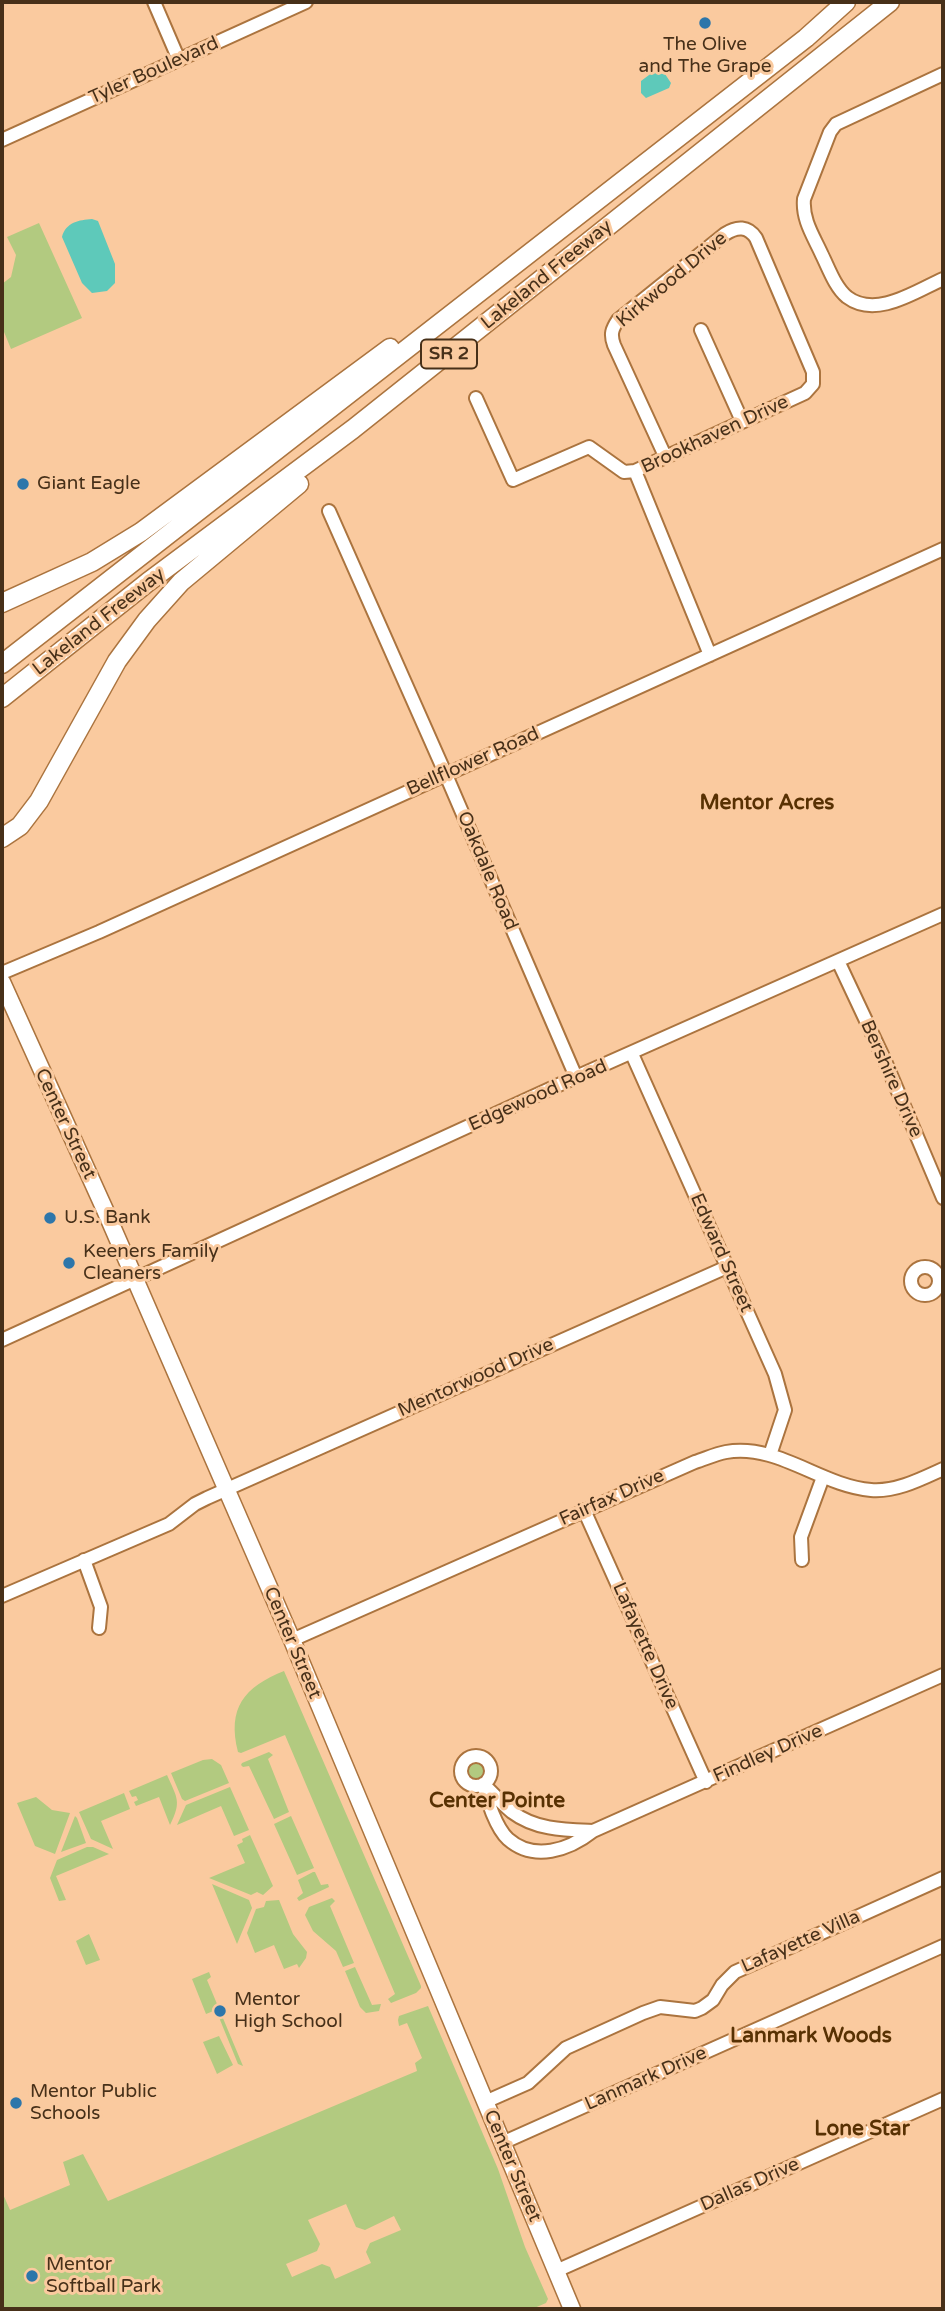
<!DOCTYPE html>
<html>
<head>
<meta charset="utf-8">
<style>
  body { margin:0 }
  #map { position:relative; width:945px; height:2311px; overflow:hidden; background:#faca9f; font-family:"Varela Round",sans-serif }
  canvas { display:block }
  .frame { position:absolute; inset:0; border:4px solid #473019; pointer-events:none }
</style>
</head>
<body>
<div id="map">
<canvas width="945" height="2311"></canvas>
<div class="frame"></div>
</div>
<script>
const ctx = document.querySelector('canvas').getContext('2d');
ctx.lineJoin = 'round';
function fill(path, color) {
  ctx.fillStyle = color;
  ctx.fill(path, 'evenodd');
}
function strokePath(path, color, width, dash) {
  ctx.strokeStyle = color;
  ctx.lineWidth = width;
  ctx.lineCap = dash ? 'butt' : 'round';
  ctx.setLineDash(dash || []);
  ctx.stroke(path);
}
function label(font, color, halo, rows, align = 'center') {
  ctx.font = font + ' "Varela Round",sans-serif';
  ctx.lineWidth = 6;
  ctx.setLineDash([]);
  ctx.textBaseline = 'middle';
  ctx.strokeStyle = halo;
  ctx.fillStyle = color;
  for (const [text, x, y, turn = 0] of rows) {
    ctx.save();
    ctx.translate(x, y);
    ctx.rotate((+turn || 0) * Math.PI / 180);
    ctx.textAlign = isNaN(turn) ? turn : align;
    if (halo) ctx.strokeText(text, 0, 0);
    ctx.fillText(text, 0, 0);
    ctx.restore();
  }
}
fill(new Path2D(`
  M39 223 82 318 11 349 2 327V284L11 277 16 255 7 237Z
  M284 1671 421 1986V1988L416 1993 391 2003 388 1999 395 1994 285 1735 241 1753 238 1752C227 1708 244 1687 284 1671Z
  M269 1752 273 1755 268 1759 289 1812 274 1819 249 1766 243 1767 241 1765 242 1763Z
  M464 1770a12 12 0 1 1 24 0a12 12 0 1 1-24 0Z
  M212 1759 221 1765 229 1783 185 1801 182 1799 171 1773 203 1760Z
  M167 1775C177 1798 182 1801 170 1825L159 1797 136 1806 134 1802 138 1800 136 1796 132 1797 129 1791Z
  M230 1787 249 1830 234 1836 221 1806 177 1825 186 1805Z
  M124 1793 130 1809 101 1821 113 1849 91 1839 79 1812Z
  M36 1797 52 1810 70 1813 55 1854 35 1846 17 1803Z
  M75 1816 77 1818 86 1843 61 1852Z
  M291 1816 314 1868 297 1875 274 1824Z
  M250 1835 273 1886 263 1895 257 1892 251 1895 209 1878 245 1863 237 1845 243 1842 242 1839Z
  M87 1847H93L109 1854 56 1876 66 1900 59 1901 50 1878 57 1860Z
  M313 1872H315L321 1885 328 1884 329 1887 299 1901 297 1898 303 1893 298 1880Z
  M212 1884 249 1900 252 1908 237 1944Z
  M332 1898 335 1901 330 1906 354 1963 343 1967 336 1951 313 1931 305 1915 309 1907Z
  M279 1900 293 1934 307 1952 306 1958 299 1968 297 1964 284 1969 274 1945 255 1953 247 1933 256 1909 264 1907 266 1901Z
  M89 1934 100 1960 86 1965 76 1941Z
  M355 1967 372 2005 381 2004 379 2011 366 2013 360 2007 345 1971Z
  M209 1972 211 1977 207 1980 243 2066 238 2064 216 2010 206 2014 192 1979Z
  M428 2006 498 2169 525 2247 548 2299 546 2303 532 2309H2V2192L10 2210 70 2185 63 2162 83 2154 108 2201 417 2071 415 2063 422 2058 407 2023 399 2026 398 2020 399 2016ZM346 2204 356 2227 365 2230 394 2216 401 2230 370 2243 366 2252 371 2263 335 2279 330 2267 322 2264 292 2277 286 2264 317 2251 320 2244 308 2220Z
  M219 2036 233 2065 217 2074 203 2042Z`), '#b2ca80');
fill(new Path2D(`
  M653 72 665 74 671 83 669 88 646 98 641 93V81Z
  M92 219 98 221 115 264V283L107 291 92 293 82 283 62 237C66 222 79 220 92 219Z`), '#5ec9ba');
const minor = new Path2D(`
  M154 2 179 60
  M943 74 836 124 830 132 804 199C802 220 814 237 822 255 829 269 835 287 847 297 876 319 916 291 943 279
  M2 140 306 2
  M701 330 742 421
  M476 398 513 480 589 447 624 472 635 471
  M665 456 614 345C610 334 612 329 618 320L725 234C737 226 748 226 756 238L813 372V384L805 393 635 471 710 655
  M329 511 446 775 576 1077
  M838 961 885 1061 943 1198
  M2 973 99 932 943 549
  M632 1054 775 1374 785 1410 770 1455
  M911 1281a14 14 0 1 1 28 0a14 14 0 1 1-28 0Z
  M2 1340 576 1077 943 914
  M584 1510 706 1782
  M84 1560 101 1607 99 1628
  M802 1560 801 1537 823 1477
  M2 1596 169 1524 195 1504 207 1498 727 1267
  M292 1640 695 1462C705 1459 715 1454 726 1452 778 1443 821 1486 871 1490 896 1492 921 1479 943 1469
  M461 1771a15 15 0 1 1 30 0a15 15 0 1 1-30 0Z
  M483 1784C487 1800 496 1828 508 1839 534 1862 569 1850 593 1831L943 1675
  M483 1784C493 1793 502 1804 512 1812 536 1830 565 1830 593 1831
  M485 2102 528 2083 566 2048 643 2013 660 2007 695 2011 702 2008 713 2000 722 1985 735 1972 943 1878
  M502 2143 943 1946
  M556 2271 943 2099`);
const major = new Path2D(`
  M2 982 105 1210 292 1640 572 2309`);
const highway = new Path2D(`
  M2 603 92 562 141 532 390 348
  M2 664 806 38 846 2
  M2 698 148 582 353 429 890 2
  M2 838 20 826 39 801 117 661 147 620 181 582 299 484`);
strokePath(minor, '#ab743f', 16);
strokePath(major, '#ab743f', 19);
strokePath(highway, '#ab743f', 21);
strokePath(minor, '#fff', 12);
strokePath(major, '#fff', 16);
strokePath(highway, '#fff', 18);
for (const [x, y, r, color] of [
  [705,23,7,"#2d76aa"],
  [23,484,7,"#2d76aa"],
  [50,1218,7,"#2d76aa"],
  [69,1263,7,"#2d76aa"],
  [220,2011,7,"#2d76aa"],
  [16,2103,7,"#2d76aa"],
  [32,2276,7,"#2d76aa"]
]) {
  const dot = new Path2D();
  dot.arc(x, y, r, 0, 2 * Math.PI);
  ctx.fillStyle = color;
  ctx.fill(dot);
  strokePath(dot, '#faca9f', 2.5);
}
for (const [x, y, w] of [
  [449,354,56]
]) {
  const box = new Path2D();
  box.roundRect(x - w / 2, y - 14.5, w, 29, 5);
  ctx.fillStyle = '#faca9f';
  ctx.fill(box);
  strokePath(box, '#473019', 2);
}
label('bold 18px', '#473019', null, [
  ["SR 2",449,354]
]);
label('19px', '#473019', '#faca9f', [
  ["The Olive",705,45,"center"],
  ["and The Grape",705,67,"center"],
  ["Giant Eagle",37,484],
  ["U.S. Bank",64,1218],
  ["Keeners Family",83,1252],
  ["Cleaners",83,1274],
  ["Mentor",234,2000],
  ["High School",234,2022],
  ["Mentor Public",30,2092],
  ["Schools",30,2114],
  ["Mentor",46,2265],
  ["Softball Park",46,2287]
], 'left');
label('19px', '#473019', '#faca9f', [
  ["Tyler Boulevard",154,71,-24],
  ["Lakeland Freeway",547,275,-39],
  ["Kirkwood Drive",672,280,-40],
  ["Brookhaven Drive",715,435,-25],
  ["Lakeland Freeway",99,622,-38],
  ["Bellflower Road",473,762,-24],
  ["Oakdale Road",487,871,67],
  ["Bershire Drive",891,1079,66],
  ["Edgewood Road",538,1096,-24],
  ["Center Street",65,1124,65],
  ["Edward Street",721,1253,66],
  ["Mentorwood Drive",476,1378,-24],
  ["Fairfax Drive",612,1498,-24],
  ["Center Street",292,1643,67],
  ["Lafayette Drive",645,1646,66],
  ["Findley Drive",768,1754,-24],
  ["Lafayette Villa",801,1942,-24],
  ["Lanmark Drive",646,2079,-24],
  ["Center Street",512,2166,67],
  ["Dallas Drive",750,2185,-24]
]);
label('bold 21px', '#583103', '#faca9f', [
  ["Mentor Acres",767,803],
  ["Center Pointe",497,1801],
  ["Lanmark Woods",811,2036],
  ["Lone Star",862,2129]
]);
</script>
</body>
</html>
